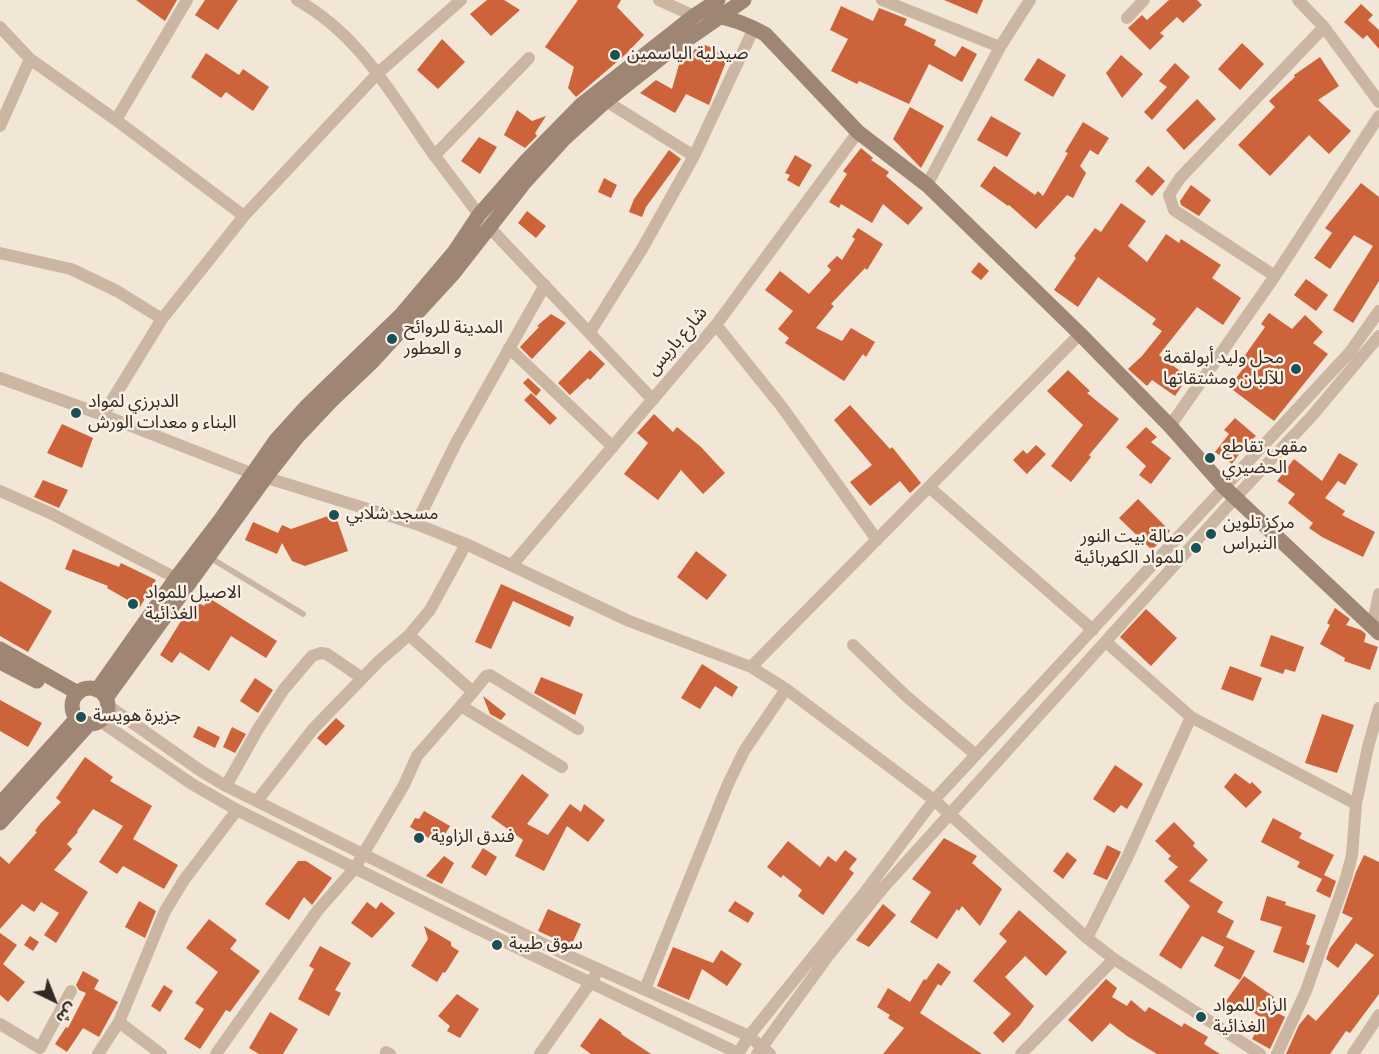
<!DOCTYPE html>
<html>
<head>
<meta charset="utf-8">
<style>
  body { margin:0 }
  #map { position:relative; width:1379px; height:1054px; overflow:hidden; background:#f2e6d6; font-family:"Source Sans 3","Noto Sans Arabic",sans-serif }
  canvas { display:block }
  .north { position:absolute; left:24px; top:970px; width:60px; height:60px; -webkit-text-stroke:4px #faf0e3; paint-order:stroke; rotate:137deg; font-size:16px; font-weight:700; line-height:24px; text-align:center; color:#342a25 }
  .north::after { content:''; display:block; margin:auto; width:21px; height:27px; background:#342a25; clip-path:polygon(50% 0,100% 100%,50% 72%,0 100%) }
</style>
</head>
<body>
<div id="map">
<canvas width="1379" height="1054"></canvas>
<div class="north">ش</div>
</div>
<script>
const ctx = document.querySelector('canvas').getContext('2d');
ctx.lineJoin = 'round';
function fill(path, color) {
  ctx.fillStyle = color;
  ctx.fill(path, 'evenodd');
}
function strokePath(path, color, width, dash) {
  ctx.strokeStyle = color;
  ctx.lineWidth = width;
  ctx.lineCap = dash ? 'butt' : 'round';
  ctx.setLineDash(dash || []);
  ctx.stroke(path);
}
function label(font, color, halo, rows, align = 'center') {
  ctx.font = font + ' "Source Sans 3","Noto Sans Arabic",sans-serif';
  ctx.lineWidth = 5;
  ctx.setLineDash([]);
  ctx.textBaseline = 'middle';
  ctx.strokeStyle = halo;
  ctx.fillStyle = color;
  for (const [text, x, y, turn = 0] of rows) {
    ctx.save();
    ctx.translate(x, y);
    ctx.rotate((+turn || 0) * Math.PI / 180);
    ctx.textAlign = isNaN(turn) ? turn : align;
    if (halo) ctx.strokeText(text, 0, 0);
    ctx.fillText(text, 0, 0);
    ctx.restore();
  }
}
fill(new Path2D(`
  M136 0H177L165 21Z
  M205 0H238L218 30 195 15Z
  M487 0H504L520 10 491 36 470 14Z
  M578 0H621L617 7 644 35 626 54 576 97 568 88 574 67 545 47Z
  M944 0H983L977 14Z
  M1169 0H1197L1202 5 1183 23 1177 17 1160 33 1164 36 1150 50 1128 28 1142 15 1147 20Z
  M1361 4 1373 15 1368 20 1379 30V49L1367 35 1363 39 1344 22Z
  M841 6 873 21 879 8 907 19 904 25 936 40 934 45 955 57 962 46 977 54 962 82 929 64 909 104 859 81 857 84 831 71 848 39 830 30Z
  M442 39 465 62 438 89 417 70Z
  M1242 43 1264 64 1240 90 1218 69Z
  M702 44 729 54 709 105 686 94 675 113 640 93 656 80 672 89 680 61Z
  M206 53 239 75 243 69 269 87 253 111 226 92 221 98 191 77Z
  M1121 55 1143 74 1122 98 1106 73Z
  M1320 57 1339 86 1318 100 1351 131 1329 154 1309 135 1270 176 1238 145 1275 107 1269 101 1295 77 1294 75Z
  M1038 58 1066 75 1053 97 1024 80Z
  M1175 63 1190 77 1152 120 1144 112 1167 87 1159 81Z
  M1197 99 1216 119 1184 150 1166 130Z
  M910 107 944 126 921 168 893 139Z
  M517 110 532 121 546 116 535 133 537 136 525 148 504 135Z
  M991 116 1021 133 1007 157 977 140Z
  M1083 122 1109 138 1098 155 1090 150 1080 166 1086 173 1073 198 1067 195 1036 229 1009 205 1008 206 980 186 994 166 1035 195 1038 191 1043 196 1068 153 1065 152Z
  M479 137 497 147 480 174 461 161Z
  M861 148 873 158 871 160 889 172 886 176 923 208 908 225 883 204 872 223 841 204 839 208 829 202 847 174 843 171Z
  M669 150 681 159 646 207 642 217 629 212 634 199Z
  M795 155 812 165 799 187 787 180 790 175 785 173Z
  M1148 166 1165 181 1152 196 1135 181Z
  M604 178 617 185 611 198 598 192Z
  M1361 183 1379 197V281L1353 323 1333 310 1373 246 1354 235 1330 269 1314 258 1332 233 1325 228Z
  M1191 185 1211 200 1199 216 1181 205 1180 201Z
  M1121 203 1146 221 1128 246 1147 262 1166 234 1179 243 1181 239 1221 265 1212 278 1241 298 1223 325 1197 307 1159 355 1188 377 1175 396 1152 380 1147 386 1128 369 1142 356 1162 331 1152 324 1156 319 1098 277 1078 307 1054 290 1076 258 1074 256 1095 228 1101 232Z
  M527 211 546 226 536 238 518 223Z
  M858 228 883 244 867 270 865 268 831 304 834 306 816 328 842 341 851 328 875 342 866 357 863 354 844 381 785 343 789 338 778 329 793 311 765 290 780 271 809 294 831 270 827 266 837 256 842 260 855 239 852 237Z
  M979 262 989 271 981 280 971 272Z
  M1306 279 1328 295 1316 311 1294 295Z
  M1269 313 1292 329 1305 315 1323 332 1313 343 1328 354 1274 421 1229 387 1246 365 1241 361 1265 327 1261 324Z
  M551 314 566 323 532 359 520 347 539 327 537 326Z
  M590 350 605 364 590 380 588 378 570 395 558 383Z
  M1068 370 1090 391 1087 393 1119 419 1089 455 1091 457 1071 482 1051 466 1083 425 1047 391Z
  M528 378 541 390 536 396 523 383Z
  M531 393 557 418 550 425 524 400Z
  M850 405 890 449 892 447 921 483 910 493 900 481 870 506 850 482 872 465 834 420Z
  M654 414 673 432 677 427 701 447 725 473 703 494 681 470 658 500 624 474 648 443 637 433Z
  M1235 418 1256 436 1244 447 1232 464 1215 452 1229 434 1224 430Z
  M62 424 93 438 82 468 47 453Z
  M1146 427 1157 437 1151 442 1171 458 1151 484 1139 475 1146 466 1126 447Z
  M1036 445 1046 454 1027 474 1013 460 1023 450 1027 454Z
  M1339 453 1358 464 1345 485 1338 481 1325 498 1345 511 1342 515 1375 532 1363 557 1322 537 1309 528 1313 523 1288 503 1295 494 1277 481 1294 459 1322 481Z
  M43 480 68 490 59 508 34 497Z
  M1138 499 1170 531 1152 550 1119 518Z
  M331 515 336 517 348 551 305 566 292 561 282 543 277 554 245 540 253 522 278 533 282 525 291 529Z
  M73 549 119 567 121 563 156 580 140 607 107 588 108 586 65 569Z
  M696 551 727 575 707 600 677 577Z
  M0 581 52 611 28 652 0 636Z
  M501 584 574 617 570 627 513 601 491 649 475 642Z
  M209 598 277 641 266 658 231 636 209 671 180 652 172 663 160 655 194 600 204 606Z
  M1335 608 1350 619 1346 625 1361 630 1366 634 1364 642 1378 647 1370 670 1344 661 1345 658 1320 644 1330 625 1327 623Z
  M1146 609 1177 638 1151 666 1120 637Z
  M1271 635 1304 647 1295 672 1285 669 1283 674 1260 666Z
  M702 664 738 687 732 697 715 686 700 709 681 698Z
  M1230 666 1262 678 1253 701 1221 689Z
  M541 677 583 694 575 715 534 693Z
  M255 678 273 690 258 713 240 701Z
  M483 696 506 714 501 720 490 714Z
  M0 700 42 723 28 747 0 731Z
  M1322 714 1354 725 1337 773 1305 763Z
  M336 718 345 726 326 746 317 738Z
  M198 726 220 737 215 748 193 737Z
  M232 727 246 734 235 753 223 747Z
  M85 757 113 777 110 781 152 806 133 839 178 865 164 889 123 866 117 874 99 862 123 826 93 809 77 831 78 832 67 844 72 849 54 870 88 892 56 943 44 935 59 913 41 902 34 912 22 904 0 929V856L9 864 37 832 35 831 40 824 61 802 56 798Z
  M1115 765 1143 784 1127 809 1121 805 1114 813 1093 799Z
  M1235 773 1250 784 1252 782 1262 792 1246 808 1224 787Z
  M522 774 549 795 527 824 548 835 570 804 581 812 584 804 605 820 588 842 567 826 544 871 515 856 523 840 491 817Z
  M424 811 450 826 439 844 410 827 415 818 419 819Z
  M1273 818 1302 833 1299 838 1334 855 1322 879 1297 867 1300 862 1261 842Z
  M1174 822 1195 843 1193 846 1208 860 1189 881 1223 902 1217 912 1234 921 1226 937 1255 951 1240 980 1214 966 1224 947 1202 936 1181 969 1159 955 1190 906 1164 881 1178 867 1168 859 1171 856 1155 841Z
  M944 838 977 856 972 863 1002 889 980 926 962 906 959 911 957 909 937 939 910 922 931 892 912 879Z
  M788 841 820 867 828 856 836 862 845 850 857 859 849 869 854 873 823 915 798 896 802 890 783 875 781 878 767 867Z
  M1107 845 1121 852 1107 880 1093 874Z
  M483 848 497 857 486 876 471 867Z
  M1067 852 1077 860 1063 879 1053 871Z
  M1364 855 1379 862V994L1350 1033 1346 1031 1330 1054H1286L1299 1025 1308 1014 1316 1021 1374 955 1356 943 1338 968 1326 959 1330 948 1353 918 1342 913 1356 872Z
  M444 856 454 863 442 884 426 876Z
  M298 861H306L332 878 312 905 304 897 289 920 265 904Z
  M1324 875 1336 881 1330 898 1316 891Z
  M1267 896 1286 902 1285 905 1316 915 1306 944 1310 946 1304 963 1273 952 1282 927 1260 920Z
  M139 901 156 911 145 938 125 927Z
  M735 901 754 913 748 923 728 911Z
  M367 902 376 909 381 902 395 913 372 938 351 923Z
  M883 904 896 915 869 947 856 940Z
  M548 909 581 924 571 946 538 931Z
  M1019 910 1067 952 1046 976 1025 956 1005 977 1034 1006 1020 1025 1003 1043 993 1033 1011 1014 973 981 1007 941 999 934Z
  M209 919 237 940 230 949 260 971 230 1012 226 1010 200 1049 184 1039 204 1009 195 1003 218 972 186 948Z
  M424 926 451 942V946L459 951 445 973 443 972 437 982 411 966 428 939Z
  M0 933 17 945 3 964 25 982 8 1002 0 995Z
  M30 936 39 942 33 951 24 945Z
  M320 946 351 963 335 990 341 993 329 1016 298 999 314 969 309 966Z
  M673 947 713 963 721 950 742 964 727 986 702 969 689 1000 657 986Z
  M938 963 951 972 941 986 938 984 920 1013 982 1054H883L904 1028 888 1018 890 1015 877 1007 888 988 910 1002 924 979 926 980Z
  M83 971 99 980 94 989 118 1002 99 1037 83 1028 67 1052 55 1044 66 1027 68 1028 86 993 79 990 76 985Z
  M1244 976 1274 997 1267 1007 1285 1017 1270 1049 1252 1039 1263 1019 1243 1005 1237 1013 1224 1004Z
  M1106 979 1117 988 1112 997 1127 1006 1131 1000 1145 1012 1149 1007 1182 1027 1184 1023 1208 1037 1204 1044 1220 1054H1157L1127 1036 1110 1023 1092 1042 1068 1020Z
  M164 985 173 991 160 1012 151 1006Z
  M457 994 479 1009 460 1038 447 1031 450 1026 438 1016Z
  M270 1012 298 1029 283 1054H259L249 1048Z
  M600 1018 622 1033 621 1034 651 1054H591L580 1046Z`), '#cc633a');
strokePath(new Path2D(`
  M209 557 303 614`), '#cab6a2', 6);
strokePath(new Path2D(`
  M297 0C357 33 389 90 427 145 444 169 462 191 479 215
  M659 0 694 16
  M882 0 1000 47
  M1298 0 1324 27 1379 102
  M1127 18 1144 0
  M0 27 30 59 116 120 244 216
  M606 101 694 156
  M116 120 187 0
  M0 126 30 59
  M434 156 529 58
  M927 185 1000 47 1030 0
  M489 227 653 400
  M0 253 71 269 117 291 162 319
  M1275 276 1174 210 1169 195 1180 178 1324 27
  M716 325 782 407 877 540
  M590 332 642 249 694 156 754 28
  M509 348 613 447
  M0 378 103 415 251 473 416 524 466 544 629 621 751 667 786 689 934 800 1087 938 1114 959 1260 1054
  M103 415 162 319 244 216 378 73 461 0
  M1170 426 1275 276 1379 116
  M930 488 1093 630
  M0 491 52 514 176 578
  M416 524 456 443 545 285
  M512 565 716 325 858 132
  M1372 626 1379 594
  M1106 642 1191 717 1356 804
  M853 645 906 696 976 755
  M751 667 1080 334
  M473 692 486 676 490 675 578 729
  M107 705 201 771 226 786 560 952 749 1036 770 1054
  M461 706 562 767
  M100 721 192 784 237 810 476 928 740 1054
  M226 786 258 729 284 689 312 656 321 653 327 654 362 678
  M257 801 313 729 379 661 409 635 430 610 466 544
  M1087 938 1127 858 1191 717
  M645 989 728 784 744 751 786 689
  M119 1022 161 1054
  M0 1024 40 1048 71 991
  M386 1052 390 1054
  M98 1054 119 1022 165 911 184 880 237 810
  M216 1054 318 910 355 868 404 785 417 756 473 692 409 635
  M540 1054 595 976
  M738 1054 749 1036 865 892 934 800 1350 352 1379 311
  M757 1054 828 956 883 888 1235 498 1311 417 1379 336
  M1021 1054 1114 959
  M1277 1054 1306 991 1346 878 1352 855 1356 804 1368 747 1379 708
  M1353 1054 1379 1015`), '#cab6a2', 12);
strokePath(new Path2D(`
  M712 16C730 17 750 26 765 34L858 132 927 185 1080 334 1170 426 1224 487 1379 633
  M0 649 78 693
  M0 662 37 681
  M72 706a18 18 0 1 1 36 0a18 18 0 1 1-36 0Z
  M97 690 176 578 221 519 276 440 306 407 400 316 455 251 479 215 527 160 581 105 694 16 718 0
  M106 698 266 477 298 436 331 401 373 361 453 274 525 182 564 139 606 101 662 57 744 0
  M0 804 77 718
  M0 823 89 724`), '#9e8574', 15);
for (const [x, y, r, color] of [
  [615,55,6,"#195157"],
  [392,339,6,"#195157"],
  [1296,369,6,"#195157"],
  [76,413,6,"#195157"],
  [1210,458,6,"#195157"],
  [334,515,6,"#195157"],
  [1211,534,6,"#195157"],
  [1196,548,6,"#195157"],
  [133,604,6,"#195157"],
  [81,717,6,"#195157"],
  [419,838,6,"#195157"],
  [497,945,6,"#195157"],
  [1201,1017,6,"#195157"]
]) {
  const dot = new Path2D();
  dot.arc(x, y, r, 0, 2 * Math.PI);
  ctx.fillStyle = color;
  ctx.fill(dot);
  strokePath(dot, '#faf0e3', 2);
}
label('18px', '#342a25', '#faf0e3', [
  ["صيدلية الياسمين",627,55],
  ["المدينة للروائح",404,329],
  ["و العطور",404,350],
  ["محل وليد أبولقمة",1284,359,"right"],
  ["للآلبان ومشتقاتها",1284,380,"right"],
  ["الدبرزي لمواد",88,403],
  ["البناء و معدات الورش",88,424],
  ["مقهى تقاطع",1222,448],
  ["الحضيري",1222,469],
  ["مسجد شلابي",346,515],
  ["مركز تلوين",1223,524],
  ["النبراس",1223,545],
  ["صالة بيت النور",1184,538,"right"],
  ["للمواد الكهربائية",1184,559,"right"],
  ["الاصيل للمواد",145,594],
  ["الغذائية",145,615],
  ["جزيرة هويسة",93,717],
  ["فندق الزاوية",431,838],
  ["سوق طيبة",509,945],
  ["الزاد للمواد",1213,1007],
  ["الغذائية",1213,1028]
], 'left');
label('18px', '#342a25', '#faf0e3', [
  ["شارع باريس",678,342,-50]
]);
</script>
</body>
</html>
